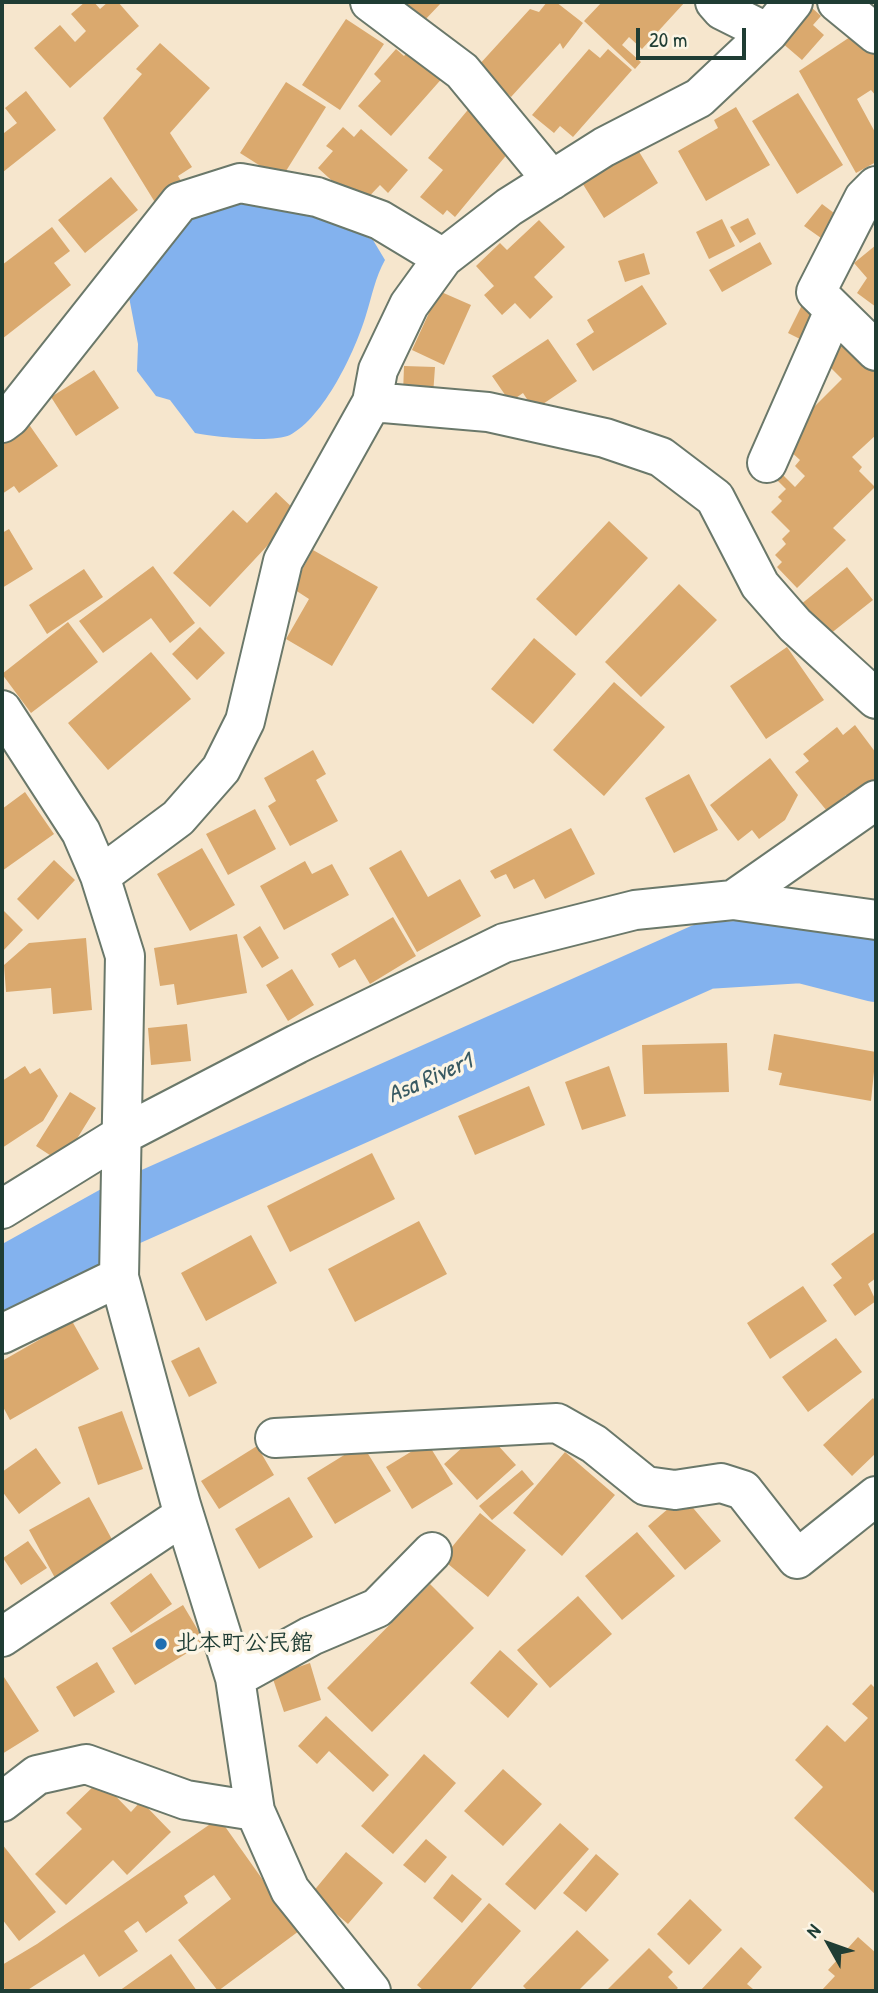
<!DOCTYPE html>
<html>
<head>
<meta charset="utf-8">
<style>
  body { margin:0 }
  #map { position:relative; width:878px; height:1993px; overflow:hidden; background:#f6e6cd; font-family:"Patrick Hand",sans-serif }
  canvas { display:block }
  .frame { position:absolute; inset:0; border:4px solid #1f3d34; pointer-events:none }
  .north { position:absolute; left:794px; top:1909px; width:70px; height:70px; -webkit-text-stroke:5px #fcf5e5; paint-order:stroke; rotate:310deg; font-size:19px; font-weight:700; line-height:28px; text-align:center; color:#1f3d34 }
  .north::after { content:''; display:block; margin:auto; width:24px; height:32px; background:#1f3d34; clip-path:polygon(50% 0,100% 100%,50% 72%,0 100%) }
  .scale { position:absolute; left:636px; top:28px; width:110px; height:32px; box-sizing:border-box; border:4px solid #1f3d34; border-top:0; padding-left:9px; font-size:21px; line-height:24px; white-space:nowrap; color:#1f3d34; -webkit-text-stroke:5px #fcf5e5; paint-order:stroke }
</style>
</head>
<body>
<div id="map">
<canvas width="878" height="1993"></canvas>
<div class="frame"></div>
<div class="north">N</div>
<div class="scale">20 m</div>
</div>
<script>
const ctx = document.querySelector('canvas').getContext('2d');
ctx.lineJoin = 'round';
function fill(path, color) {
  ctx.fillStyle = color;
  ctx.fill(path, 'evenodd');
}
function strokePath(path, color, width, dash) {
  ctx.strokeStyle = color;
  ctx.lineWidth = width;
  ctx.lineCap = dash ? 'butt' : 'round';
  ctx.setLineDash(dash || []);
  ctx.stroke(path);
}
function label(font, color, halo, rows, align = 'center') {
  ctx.font = font + ' "Patrick Hand","Klee One",sans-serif';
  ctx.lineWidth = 7;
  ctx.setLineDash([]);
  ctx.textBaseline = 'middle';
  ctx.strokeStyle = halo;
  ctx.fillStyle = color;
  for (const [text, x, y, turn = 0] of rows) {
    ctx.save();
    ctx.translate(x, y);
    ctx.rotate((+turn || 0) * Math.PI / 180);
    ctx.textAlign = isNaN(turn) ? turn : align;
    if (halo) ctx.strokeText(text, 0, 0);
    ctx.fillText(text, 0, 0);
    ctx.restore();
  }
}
fill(new Path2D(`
  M261 200 325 217 373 240 385 260C375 278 372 296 366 315 355 352 324 417 290 435 273 443 214 437 195 433L170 400 156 396 137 371 138 344 129 297 185 219 219 207Z`), '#83b2ee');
strokePath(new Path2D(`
  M2 1282 124 1214 705 956 802 950 876 969`), '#83b2ee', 66);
fill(new Path2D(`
  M85 2H94L100 9 108 2H118L139 26 70 88 34 48 60 25 75 42 86 31 71 14Z
  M401 2H442L423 22Z
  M547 2H556L583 23 563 49 560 43 511 97 478 66 530 9 539 12Z
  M602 2H685L642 49 629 37 622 45 641 62 635 69 584 21Z
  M811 7 821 16 813 25 824 35 802 60 774 36Z
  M346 19 384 44 340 110 302 85Z
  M853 35 876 54V96L871 90 857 99 876 134V162L856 173 799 71Z
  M160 43 210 88 170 133 192 167 178 176 185 187 156 204 103 118 142 74 136 69Z
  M413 46 445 75 391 136 358 106 381 81 374 74 396 49 404 56Z
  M589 49 600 58 608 49 632 70 573 137 560 126 554 133 532 115Z
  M286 82 326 107 281 179 240 153Z
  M26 91 56 130 3 172 2 129 4 133 17 123 5 108Z
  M798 93 843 165 797 194 752 121Z
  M476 100 514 146 455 217 447 210 443 215 420 197 443 170 428 158Z
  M736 107 770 165 706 201 678 151 718 128 714 120Z
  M343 127 354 137 361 129 408 170 388 193 380 185 360 206 318 168 333 151 326 146Z
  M638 150 658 183 604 218 576 173Z
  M111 177 138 210 85 253 58 220Z
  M822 204 838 216 821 238 804 226Z
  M748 218 756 234 740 243 730 227Z
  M722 219 735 246 709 259 696 232Z
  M539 220 565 247 534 277 553 297 530 319 515 303 502 315 484 295 494 286 476 266 500 243 507 250Z
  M52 227 70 251 54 263 71 285 2 339V265Z
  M760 242 772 264 722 292 709 270Z
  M876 245V307L857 293 867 278 854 263Z
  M644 253 650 274 625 282 618 261Z
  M642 285 667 324 593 371 576 344 594 332 587 320Z
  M439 291 471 305 444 365 412 350Z
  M805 299 823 307 806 342 788 333Z
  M842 335 876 371V435L852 457 862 467 859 471 875 487 833 528 846 540 797 588 777 567 782 562 775 555 786 544 782 539 790 531 771 512 782 501 778 497 786 489 775 478 780 472 795 487 805 476 795 466 800 460 789 450 809 412 842 379 829 366Z
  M548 339 577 381 534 410 523 393 510 402 492 376Z
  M404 366 435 367 433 395 403 394Z
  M94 370 119 408 76 436 51 397Z
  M28 423 58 466 19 493 14 486 2 494V441Z
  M276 492 298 513 210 607 173 573 233 510 247 523Z
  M609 521 648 558 576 636 536 599Z
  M9 529 33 569 2 588V533Z
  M313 550 378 587 332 666 286 639 309 599 292 588Z
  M153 566 195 623 170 643 151 618 103 653 79 621Z
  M847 567 873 600 825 638 800 605Z
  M84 569 103 597 47 634 29 605Z
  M679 584 717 620 641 697 605 662Z
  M68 622 98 662 31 713 2 674Z
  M200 627 225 653 197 680 172 654Z
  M534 638 576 674 533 724 491 689Z
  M787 647 824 700 766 739 730 686Z
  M151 652 191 699 108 770 68 723Z
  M614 682 665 727 604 796 553 750Z
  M855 725 876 753V780L851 800 846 795 827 811 795 772 809 761 803 754 837 727 843 735Z
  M313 750 326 774 316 780 338 821 290 846 268 806 276 801 264 778Z
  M770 758 798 795 785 820 759 839 752 830 738 841 710 805Z
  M689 774 718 830 674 853 645 798Z
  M25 792 54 834 2 871V809Z
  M255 809 276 849 228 875 206 834Z
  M571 828 595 874 545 899 534 879 514 889 506 874 495 879 490 871Z
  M202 848 235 905 190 931 157 874Z
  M401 850 428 897 460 879 481 916 417 952 369 868Z
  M54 860 75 880 38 920 17 899Z
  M305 861 312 874 332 864 349 895 284 930 260 886Z
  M2 909 23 930 2 952Z
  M393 917 416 956 370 984 355 959 339 968 331 954Z
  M260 926 279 958 262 968 243 937Z
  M237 934 247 993 177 1005 174 984 160 986 154 948Z
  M86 938 92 1010 53 1014 51 988 6 992 4 965 29 943Z
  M292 969 314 1005 288 1021 266 985Z
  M187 1024 191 1061 151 1065 148 1028Z
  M774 1034 876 1052 871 1101 779 1085 782 1073 768 1070Z
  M727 1043 729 1092 644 1094 642 1045Z
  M25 1066 30 1074 40 1068 58 1096 43 1121 2 1148V1081Z
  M609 1066 626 1116 582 1130 565 1082Z
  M529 1086 545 1125 475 1155 458 1116Z
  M70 1092 96 1108 62 1163 36 1146Z
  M372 1153 395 1199 290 1252 267 1206Z
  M419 1221 447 1274 355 1322 328 1269Z
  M876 1231V1278L868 1284 876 1301 855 1316 833 1285 842 1278 831 1264Z
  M251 1235 277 1283 206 1321 181 1273Z
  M803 1286 827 1321 770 1359 747 1323Z
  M72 1321 99 1369 10 1420 2 1405V1361Z
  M836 1338 862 1372 808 1412 782 1377Z
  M199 1347 217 1383 189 1397 171 1361Z
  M873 1398 876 1402V1453L852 1476 823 1445Z
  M122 1411 143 1469 98 1485 78 1427Z
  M483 1429 516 1465 477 1500 444 1464Z
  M427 1442 453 1484 412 1509 386 1467Z
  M362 1444 391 1491 335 1524 307 1478Z
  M257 1446 274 1475 219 1509 201 1481Z
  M36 1448 61 1483 19 1514 2 1491V1472Z
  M565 1452 615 1495 562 1556 513 1513Z
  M522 1470 534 1484 492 1520 479 1506Z
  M683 1496 721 1541 685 1570 648 1526Z
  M89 1497 115 1545 55 1578 29 1530Z
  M289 1497 313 1537 259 1569 235 1529Z
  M480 1513 526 1550 488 1597 442 1559Z
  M637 1532 675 1576 622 1620 585 1576Z
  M28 1541 47 1568 21 1585 3 1558Z
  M151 1573 172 1604 131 1633 110 1603Z
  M430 1584 474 1628 372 1732 327 1688Z
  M578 1596 612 1634 550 1688 517 1650Z
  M183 1605 205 1642 135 1685 112 1648Z
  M500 1650 538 1684 508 1718 470 1683Z
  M97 1662 115 1692 74 1717 56 1687Z
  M310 1663 321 1700 284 1712 272 1676Z
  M4 1677 39 1731 2 1754V1679Z
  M871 1684 876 1689V1895L794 1818 823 1787 795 1760 827 1725 845 1742 868 1718 852 1704Z
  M326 1716 389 1775 373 1792 329 1751 317 1764 298 1746Z
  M424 1754 456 1783 393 1854 361 1826Z
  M503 1769 542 1804 503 1846 464 1811Z
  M100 1780 131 1812 141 1801 171 1832 127 1875 113 1860 66 1905 35 1874 82 1829 66 1813Z
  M219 1818 299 1931 218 1991 178 1940 231 1899 214 1875 184 1896 188 1903 146 1933 138 1921 124 1931 138 1951 99 1977 84 1954 26 1991H6L2 1985V1965L37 1944Z
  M560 1823 589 1849 535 1910 505 1884Z
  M426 1839 447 1857 425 1883 403 1865Z
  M2 1844 56 1912 19 1941 2 1919Z
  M346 1852 383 1883 348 1924 312 1893Z
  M596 1854 619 1874 586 1912 563 1893Z
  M452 1874 482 1899 462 1923 433 1898Z
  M690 1899 722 1930 689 1965 657 1934Z
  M489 1903 521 1931 469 1991H424L417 1985Z
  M577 1930 609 1960 578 1991H528L523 1986Z
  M858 1937 876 1953V1991H821L835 1976 828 1970Z
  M741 1947 762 1967 747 1984 753 1989 700 1991Z
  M649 1948 673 1972 668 1977 678 1988 674 1991H606Z
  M171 1954 197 1991H119Z`), '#daa96e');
const minor = new Path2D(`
  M370 2 462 71 552 180
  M715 2 722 10 768 33
  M837 2 876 34
  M876 186 864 198 816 292 876 351
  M372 402 488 412 605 438 661 457 715 498 760 585 795 625 876 699
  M2 423 10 417 180 202 240 183 317 197 380 220 443 258
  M767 463 834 311
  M2 710 81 832 100 876 125 956 119 1277 181 1505 235 1678 255 1811 290 1890 371 1991
  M876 800 733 900 876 920
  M100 876 178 818 221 769 245 721 283 561 372 402 378 370 409 305 443 258 509 207 604 147 699 98 768 33 793 2
  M2 1209 120 1136 297 1044 504 943 635 910 733 900
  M2 1334 119 1277
  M275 1438 557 1423 594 1444 646 1486 675 1490 721 1483 743 1490 797 1559 876 1496
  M2 1637 184 1515
  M235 1678 311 1636 377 1608 432 1552
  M2 1802 37 1775 86 1764 186 1800 255 1811`);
strokePath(minor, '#6a786a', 42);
strokePath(minor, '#fff', 38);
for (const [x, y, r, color] of [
  [161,1644,7,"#1f6fb2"]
]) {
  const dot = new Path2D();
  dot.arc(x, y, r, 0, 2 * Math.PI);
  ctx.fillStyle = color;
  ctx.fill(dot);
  strokePath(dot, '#fcf5e5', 2.5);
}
label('bold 23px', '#1f3d34', '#fcf5e5', [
  ["北本町公民館",175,1644]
], 'left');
label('italic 24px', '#385a62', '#fcf5e5', [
  ["Asa River1",430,1079,-24]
]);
</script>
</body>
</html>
